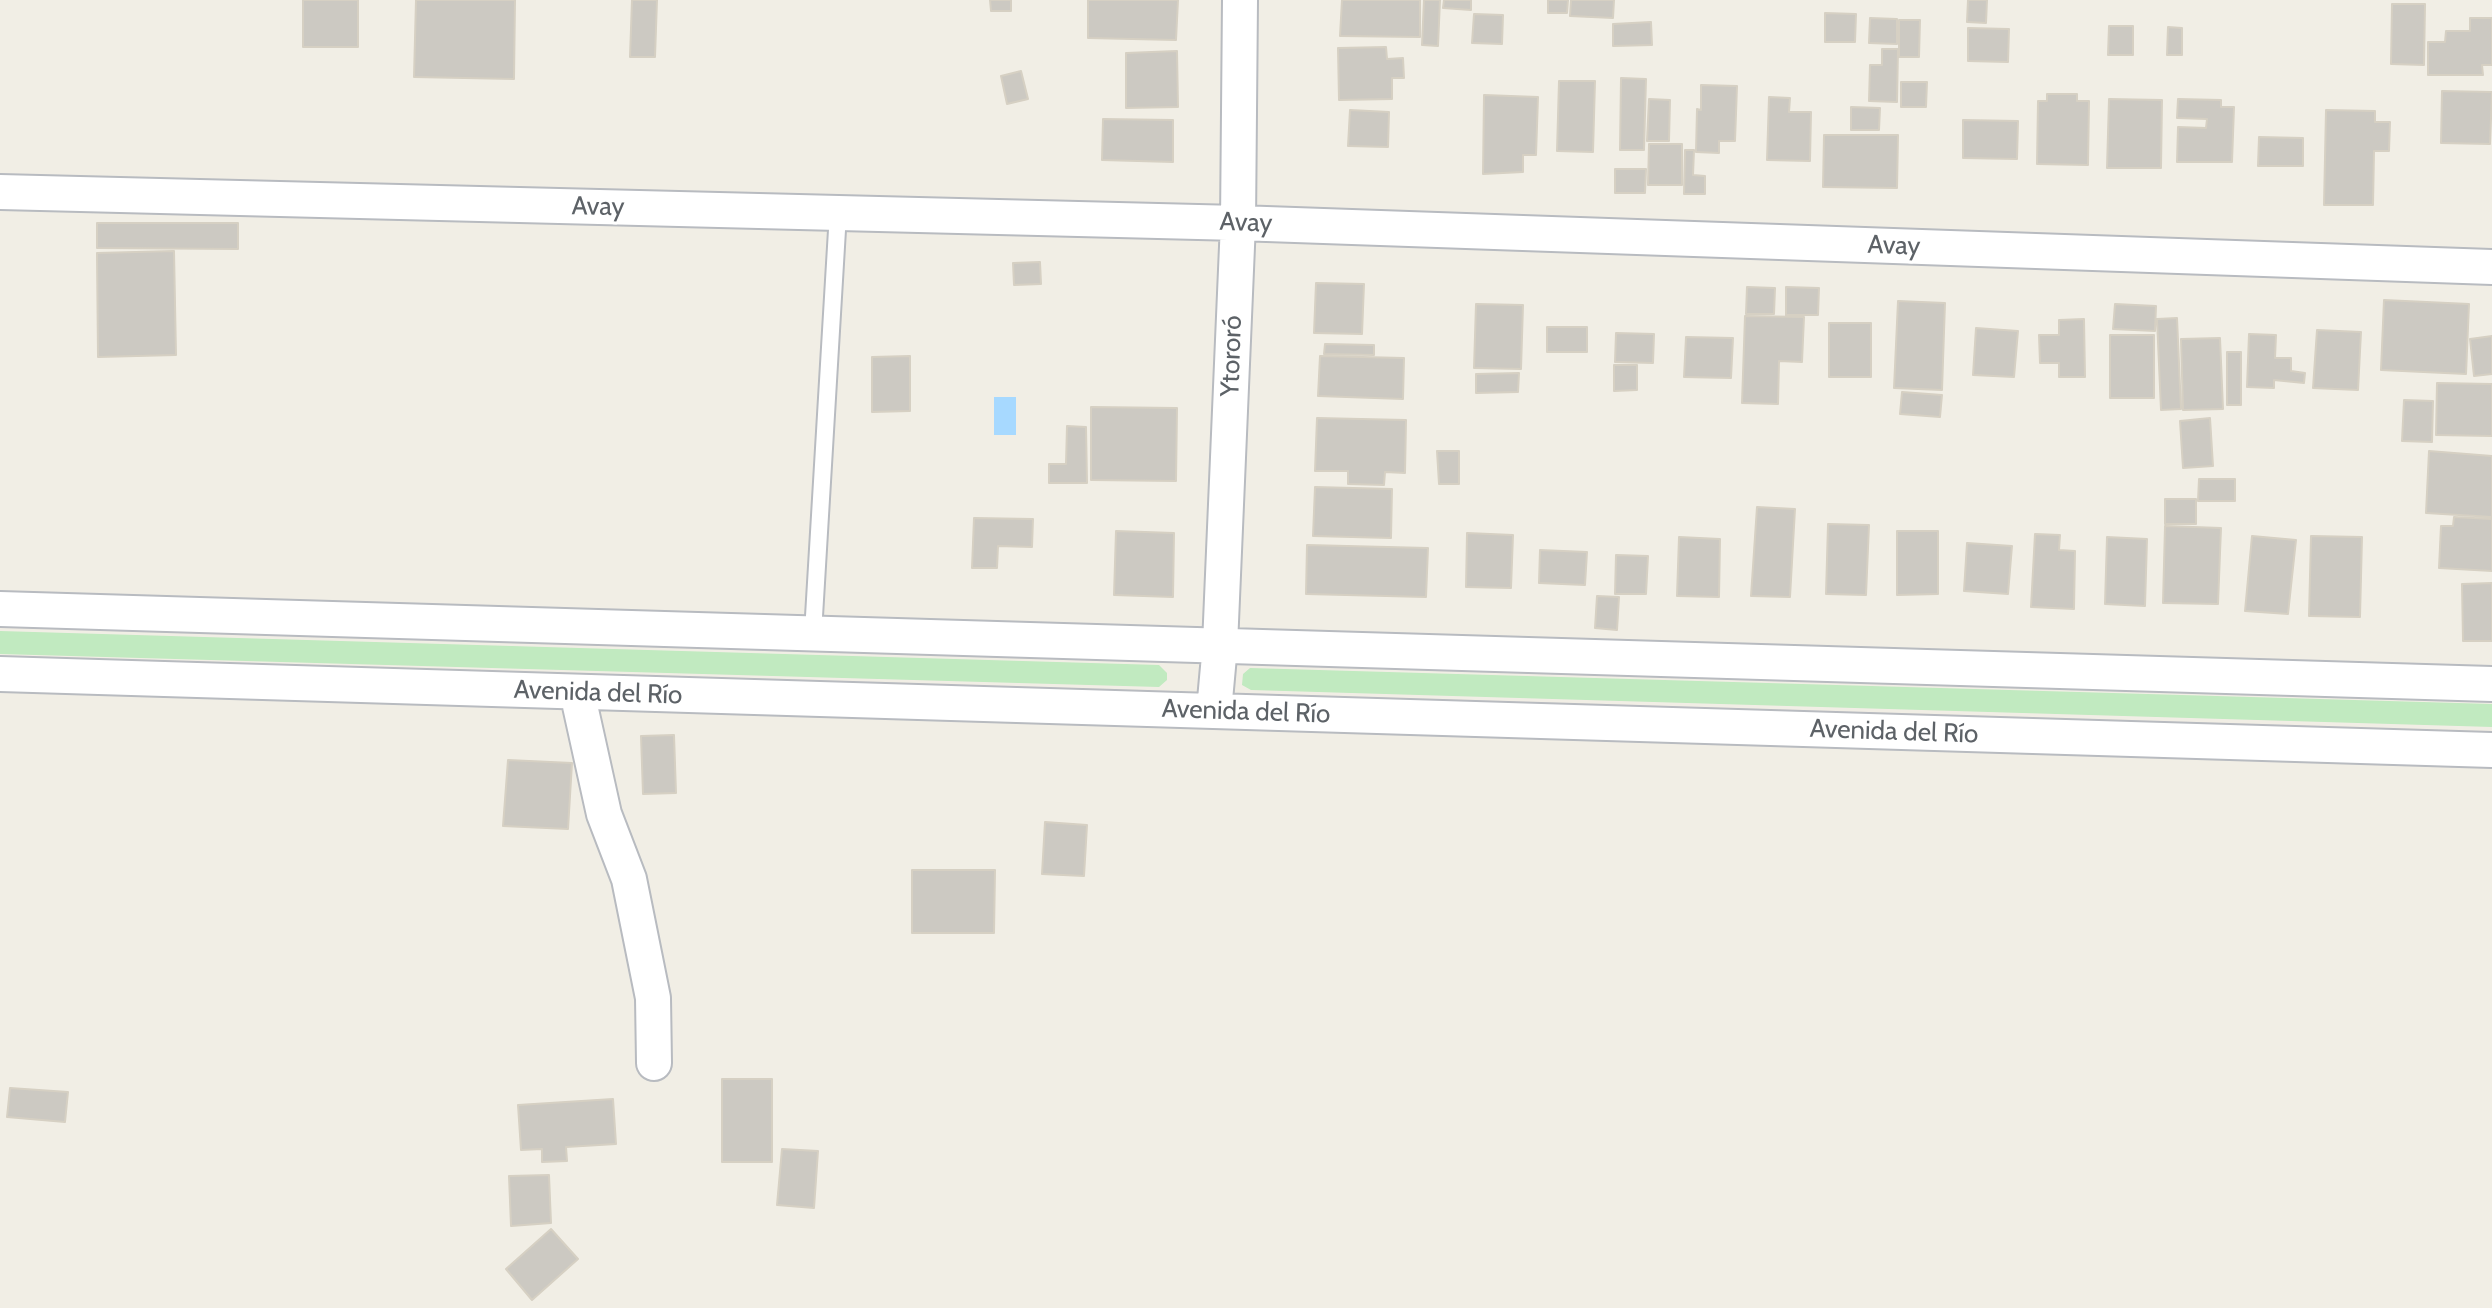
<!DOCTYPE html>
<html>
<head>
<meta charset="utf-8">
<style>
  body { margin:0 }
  canvas { display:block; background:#f1eee5 }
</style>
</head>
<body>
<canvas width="2492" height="1308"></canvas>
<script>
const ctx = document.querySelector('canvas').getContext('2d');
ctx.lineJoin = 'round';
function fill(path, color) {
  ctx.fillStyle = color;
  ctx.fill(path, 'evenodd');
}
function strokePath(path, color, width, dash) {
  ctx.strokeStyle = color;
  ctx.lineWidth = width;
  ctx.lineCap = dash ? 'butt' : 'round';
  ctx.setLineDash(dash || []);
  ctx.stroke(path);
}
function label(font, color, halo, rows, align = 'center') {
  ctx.font = font + ' Cabin,sans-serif';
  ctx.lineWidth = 6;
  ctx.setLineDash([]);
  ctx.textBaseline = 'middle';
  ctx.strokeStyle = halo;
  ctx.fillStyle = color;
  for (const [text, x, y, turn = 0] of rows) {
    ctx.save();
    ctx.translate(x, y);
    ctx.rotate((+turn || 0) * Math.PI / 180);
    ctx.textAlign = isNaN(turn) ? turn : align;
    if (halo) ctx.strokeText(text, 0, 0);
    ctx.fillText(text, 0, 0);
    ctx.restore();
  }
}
fill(new Path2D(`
  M0 631 1159 665 1167 673V680L1159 687 0 654Z
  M1250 668 2492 704V727L1251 690 1242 685 1243 674Z`), '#c1eac0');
fill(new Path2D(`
  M994 397H1016V435H994Z`), '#a7d9ff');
const building = new Path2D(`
  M303 0H358V47H303Z
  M416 0H515L514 79 414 77Z
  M632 0H657L655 57H630Z
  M990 0H1011V11H991Z
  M1088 0H1178L1176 40 1088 38Z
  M1342 0H1420V37L1340 36Z
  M1424 0H1440L1438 46 1422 45Z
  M1444 0H1471V10L1443 8Z
  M1548 0H1568L1567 13H1548Z
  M1571 0H1614L1613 18 1570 16Z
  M1968 0H1987L1986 23 1967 22Z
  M2392 4H2425L2424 65 2391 64Z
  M1825 13 1856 14 1855 42H1825Z
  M1474 14 1503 15 1502 44 1472 43Z
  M1870 18 1897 19V44L1869 43Z
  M2470 18H2492V65H2482L2483 75H2428V42H2445L2446 31H2470Z
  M1899 20H1920L1919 57H1899Z
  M1651 22 1652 45 1613 46V24Z
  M2109 26H2133V55H2108Z
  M2168 27 2182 28V55H2167Z
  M1968 28 2009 29 2008 62 1968 61Z
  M1386 47 1387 59 1403 58 1404 78H1392V99L1339 100 1338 48Z
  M1882 49H1898L1897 102 1869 101 1870 65H1882Z
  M1177 51 1178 107 1126 108V53Z
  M1021 71 1028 99 1007 104 1001 76Z
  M1621 78 1646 79 1644 150H1620Z
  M1559 81H1595L1593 152 1557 151Z
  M1901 82H1927L1926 107H1901Z
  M1701 85 1737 86 1735 141H1719V153L1696 152 1697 109 1701 110Z
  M2442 91 2492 92 2490 144 2441 143Z
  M2047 94H2077V101H2089L2088 165 2037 164 2038 101H2047Z
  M1484 95 1538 97 1536 155H1523V172L1483 174Z
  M1769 97 1790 98 1789 112H1811L1810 161 1767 160Z
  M1649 99 1670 100 1669 141H1647Z
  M2109 99 2162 100 2161 168H2107Z
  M2178 99 2221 100V107H2234L2232 162H2177L2178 127 2206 128 2207 119 2177 118Z
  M1851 107 1880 108 1879 130H1851Z
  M1350 110 1389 112 1388 147 1348 146Z
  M2326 110 2375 111V122H2390L2389 151H2374L2373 205H2324Z
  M1103 119 1173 120V162L1102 160Z
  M1963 120 2018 121 2017 159 1963 158Z
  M1824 135H1898L1897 188 1823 187Z
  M2259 137 2303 138V166H2258Z
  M1649 144H1682V185H1648Z
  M1685 150H1694L1693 175 1705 176V194H1684Z
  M1615 169H1646L1645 193H1615Z
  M97 223H238V249L97 248Z
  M174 251 176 355 98 357 97 253Z
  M1040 262 1041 284 1014 285 1013 263Z
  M1316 283 1364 284 1362 334 1314 333Z
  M1747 287 1775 288 1774 314H1746Z
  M1786 287 1819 288 1818 315H1786Z
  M2384 300 2469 304 2466 374 2381 370Z
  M1898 301 1945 303 1942 390 1894 388Z
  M1476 304 1523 305 1521 369 1474 368Z
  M2115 304 2156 306 2155 331 2113 329Z
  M1745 316 1804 317 1802 362 1779 361 1778 404 1742 403Z
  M2177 318 2181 409 2161 410 2157 319Z
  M2084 319 2085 377H2059V363H2040L2039 335H2059V320Z
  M1829 323H1871V377H1829Z
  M1547 327H1587V352H1547Z
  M1976 328 2018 331 2014 377 1973 375Z
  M2317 330 2361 332 2358 390 2313 388Z
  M1616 333 1654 334 1653 363 1615 362Z
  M2249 334 2276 335 2275 358H2291V371L2305 373 2304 383 2274 380V388L2247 387Z
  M2110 335H2154V398H2110Z
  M2492 336V374L2474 376 2470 339Z
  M1686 337 1733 338 1731 378 1684 377Z
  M2220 338 2223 409 2183 410 2181 339Z
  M1325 344 1374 345V355L1324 354Z
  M2227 352H2241V405H2227Z
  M910 356V411L872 412V357Z
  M1320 356 1404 358 1403 399 1318 396Z
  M1614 365H1637V390L1614 391Z
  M1519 373 1518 392 1476 393V374Z
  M2437 383 2492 384V436L2436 435Z
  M1902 392 1942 395 1940 417 1900 414Z
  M2404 400 2433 401 2432 442 2402 441Z
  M1091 407 1177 408 1176 481 1091 480Z
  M1317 418 1406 420 1405 473 1385 472 1384 485 1348 484V471H1315Z
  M2210 418 2213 466 2183 468 2180 421Z
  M1067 426 1086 427 1087 483H1049V464H1066Z
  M1437 451H1459V484H1439Z
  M2429 451 2492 456V517L2426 513Z
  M2199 479H2235V501H2198Z
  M1315 487 1392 489 1391 538 1313 536Z
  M2165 499H2196V524H2165Z
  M1757 507 1795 509 1790 597 1751 596Z
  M2454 517 2492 519V571L2439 568 2441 526H2453Z
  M974 518 1033 519 1032 547 998 546 997 568H972Z
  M1828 524 1869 525 1866 595 1826 594Z
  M2165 526 2221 528 2218 604 2163 603Z
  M1116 531 1174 533 1173 597 1114 595Z
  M1897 531H1938V594L1897 595Z
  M1467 533 1513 535 1511 588 1466 587Z
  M2035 534 2060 535 2059 550 2075 551 2074 609 2031 607Z
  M2252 536 2296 540 2288 614 2245 611Z
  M2311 536 2362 537 2360 617 2309 616Z
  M1679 537 1720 539 1719 597 1677 596Z
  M2107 537 2147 539 2145 606 2105 604Z
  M1967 543 2012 546 2008 594 1964 591Z
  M1307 545 1428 548 1426 597 1306 594Z
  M1540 550 1587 552 1585 585 1539 583Z
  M1616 555 1648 556 1646 594H1615Z
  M2492 583V641H2463L2462 584Z
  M1597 596 1619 597 1617 630 1595 628Z
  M674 735 676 793 643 794 641 736Z
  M508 760 572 763 568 829 503 826Z
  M1045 822 1087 825 1084 876 1042 874Z
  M912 870H995L994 933H912Z
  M722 1079H772V1162H722Z
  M10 1088 68 1092 65 1122 7 1117Z
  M613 1099 616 1144 566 1147 567 1161 542 1162V1149L521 1150 518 1105Z
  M782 1149 818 1151 814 1208 777 1205Z
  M549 1175 551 1223 511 1226 509 1176Z
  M551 1229 578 1259 532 1300 506 1269Z`);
fill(building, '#ccc9c2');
strokePath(building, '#d6d0c3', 2);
const service = new Path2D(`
  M813 633 838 213`);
const minor = new Path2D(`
  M0 192 1238 223 2492 267
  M0 609 2492 684
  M0 674 2492 750
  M577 692 604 814 629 879 653 998 654 1063
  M1214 711 1220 645 1238 223 1240 0`);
strokePath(service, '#b8bbc0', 20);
strokePath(minor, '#b8bbc0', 38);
strokePath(service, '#fff', 16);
strokePath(minor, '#fff', 34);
label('26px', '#5d6267', '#fff', [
  ["Avay",598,207,1],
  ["Avay",1246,223,2],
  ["Avay",1894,246,2],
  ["Ytororó",1232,356,-88],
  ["Avenida del Río",598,693,2],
  ["Avenida del Río",1246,712,2],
  ["Avenida del Río",1894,732,2]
]);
</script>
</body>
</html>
